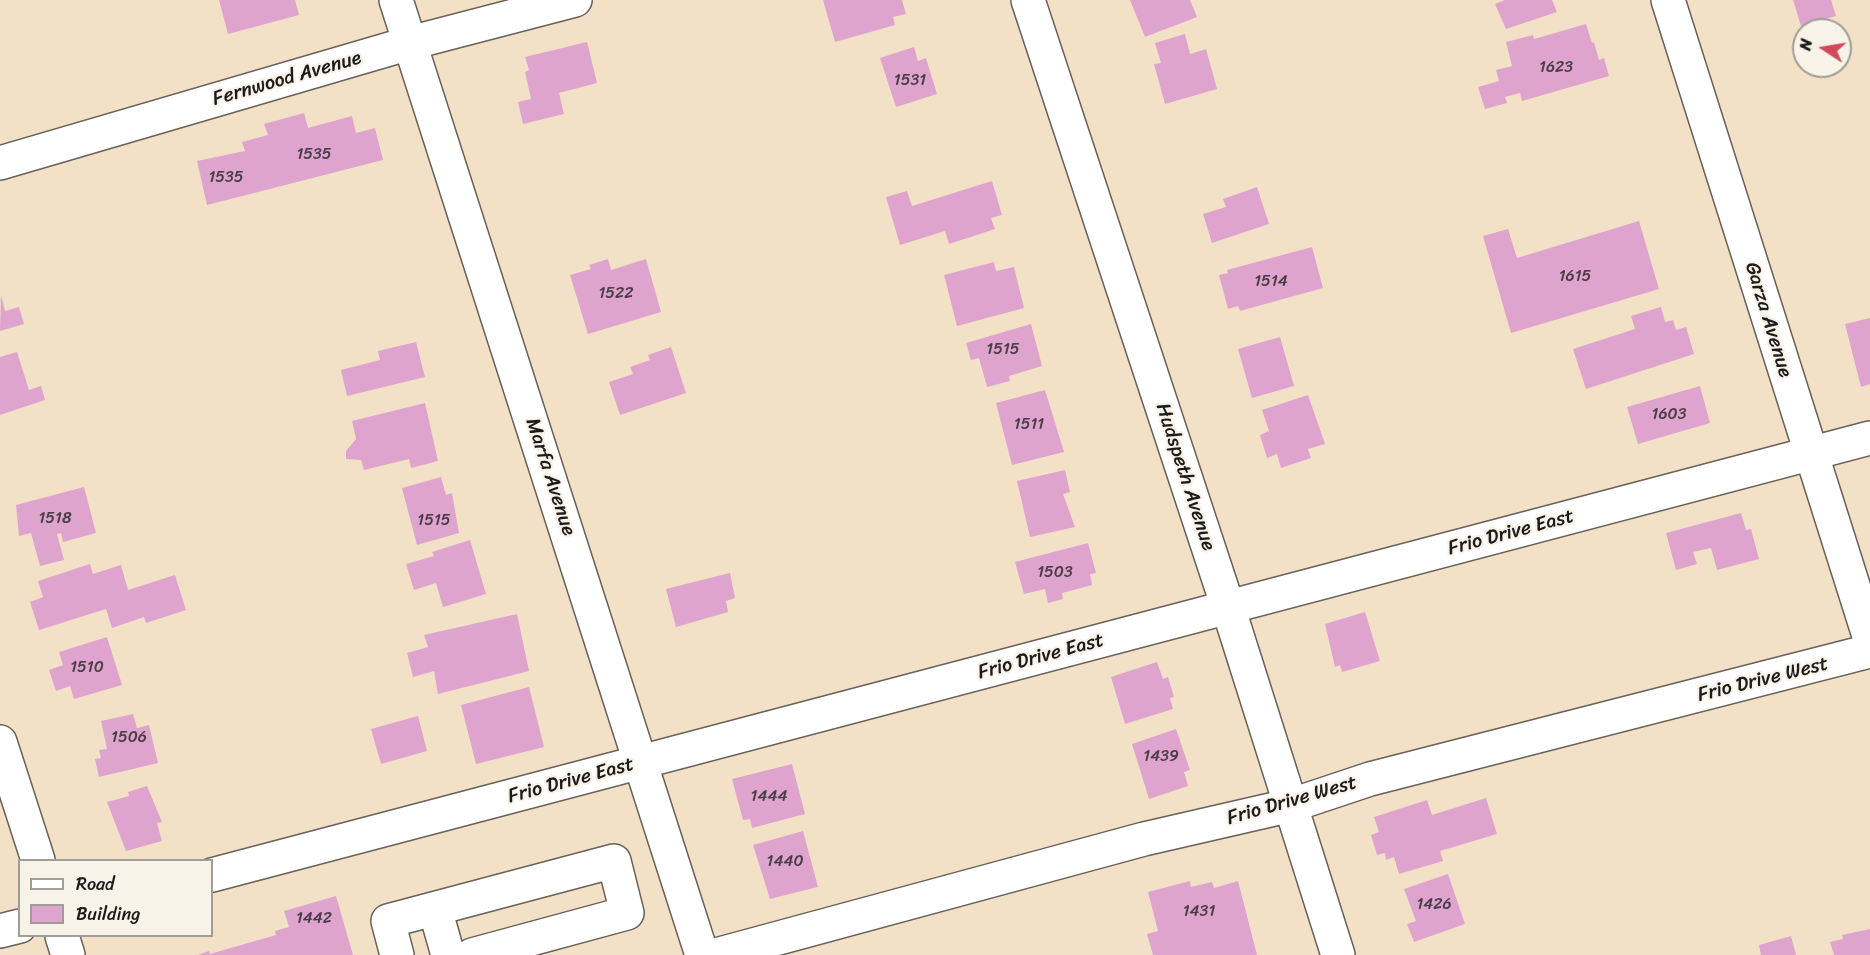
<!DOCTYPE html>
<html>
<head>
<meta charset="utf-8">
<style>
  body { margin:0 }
  #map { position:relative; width:1870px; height:955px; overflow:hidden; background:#f3e1c7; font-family:Sriracha,sans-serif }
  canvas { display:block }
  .legend { position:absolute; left:18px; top:859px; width:195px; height:78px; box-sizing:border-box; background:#f7f3e8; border:2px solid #9f9d96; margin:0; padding:8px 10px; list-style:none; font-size:18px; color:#1c1c1c }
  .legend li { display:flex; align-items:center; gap:12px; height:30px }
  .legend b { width:30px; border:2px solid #9f9d96 }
  .north { position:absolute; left:1792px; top:18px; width:60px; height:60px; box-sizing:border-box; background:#f7f3e8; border:2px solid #9f9d96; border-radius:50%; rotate:282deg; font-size:16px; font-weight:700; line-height:24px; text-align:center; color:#1c1c1c }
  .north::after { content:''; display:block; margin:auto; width:21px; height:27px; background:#d1495b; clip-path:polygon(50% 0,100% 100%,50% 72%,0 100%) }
</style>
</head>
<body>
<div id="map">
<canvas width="1870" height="955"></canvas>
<ul class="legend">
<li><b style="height:8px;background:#fff"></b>Road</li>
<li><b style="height:16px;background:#dea4ce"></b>Building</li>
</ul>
<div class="north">N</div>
</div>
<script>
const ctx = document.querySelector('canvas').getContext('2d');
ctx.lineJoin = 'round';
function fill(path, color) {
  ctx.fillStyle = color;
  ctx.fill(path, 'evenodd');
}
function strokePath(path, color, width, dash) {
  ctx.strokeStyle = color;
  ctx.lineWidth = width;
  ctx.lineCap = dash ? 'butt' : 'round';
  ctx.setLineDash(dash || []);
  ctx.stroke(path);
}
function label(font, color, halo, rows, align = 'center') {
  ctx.font = font + ' Sriracha,sans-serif';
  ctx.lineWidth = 4.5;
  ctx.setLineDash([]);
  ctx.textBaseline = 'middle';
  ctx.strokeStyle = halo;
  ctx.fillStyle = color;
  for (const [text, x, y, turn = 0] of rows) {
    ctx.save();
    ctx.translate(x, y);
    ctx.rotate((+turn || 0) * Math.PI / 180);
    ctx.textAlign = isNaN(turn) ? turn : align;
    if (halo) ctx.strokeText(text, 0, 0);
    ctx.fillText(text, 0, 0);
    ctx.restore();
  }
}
fill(new Path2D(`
  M219 0H295L299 15 228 34Z
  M823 0H902L906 14 893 17 895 25 835 42Z
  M1130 0H1190L1197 17 1145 37Z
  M1505 0H1552L1557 12 1506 29 1495 4Z
  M1793 0H1831L1836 16 1801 26Z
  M1586 24 1592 43 1594 42 1599 60 1604 58 1609 76 1522 101 1520 93 1505 97 1507 103 1485 109 1478 87 1499 81 1496 70 1512 66 1506 42 1533 35 1534 39Z
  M1185 34 1190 54 1206 49 1217 89 1165 104 1154 64 1161 63 1155 43Z
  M587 42 597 83 559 93 564 114 523 124 518 102 531 99 525 72 529 70 525 57Z
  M914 47 918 61 926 58 937 94 896 107 880 58Z
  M304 113 308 128 352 116 356 133 375 128 383 160 207 205 197 161 245 151 242 142 268 135 264 124Z
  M992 181 1002 215 991 218 995 229 949 244 945 231 900 245 886 197 907 191 912 206Z
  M1257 187 1269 224 1212 243 1203 214 1226 207 1223 199Z
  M1639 221 1659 289 1511 333 1483 236 1508 229 1517 258Z
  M1312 247 1323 288 1240 311 1238 306 1228 309 1219 275 1228 273 1227 270Z
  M608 259 611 270 646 259 661 312 588 334 570 275 591 269 589 265Z
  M994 262 996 271 1014 267 1024 308 957 326 944 275Z
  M1 295 5 311 19 307 24 324 0 331Z
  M1661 307 1665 322 1673 320 1676 330 1686 327 1694 354 1586 389 1573 349 1635 329 1631 316Z
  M1870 318V384L1861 387 1845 324Z
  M1031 324 1042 366 1009 376 1010 381 987 387 979 358 971 360 966 343Z
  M1280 337 1294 386 1252 398 1238 349Z
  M416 342 425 377 347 396 341 370 380 360 378 351Z
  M671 347 686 393 620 415 609 382 633 374 630 367 650 360 648 355Z
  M17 352 29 390 41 386 45 400 0 415V357Z
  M1700 386 1710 423 1638 444 1627 407Z
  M1045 390 1064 452 1012 465 996 403Z
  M1308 395 1325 444 1308 449 1311 458 1281 468 1277 454 1267 458 1260 435 1269 431 1262 410Z
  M425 403 438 461 411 468 409 459 364 470 361 460 346 459V451L356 439 352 421Z
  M1065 470 1070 492 1063 494 1075 527 1030 537 1017 481Z
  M441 477 446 495 452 493 459 533 417 545 402 488Z
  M84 487 96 533 63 542 61 533 57 534 64 560 40 566 31 533 19 536 16 505Z
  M1741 513 1746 530 1751 529 1759 559 1717 570 1711 548 1693 552 1697 564 1676 570 1666 533Z
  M470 540 486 594 443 607 436 583 414 590 406 564 434 556 432 552Z
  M1088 543 1096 573 1090 574 1092 585 1062 593 1063 599 1048 603 1045 589 1024 594 1015 562Z
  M90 564 93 574 121 565 128 590 175 575 186 610 146 623 144 617 112 628 106 609 39 630 30 602 43 597 38 581Z
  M730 573 735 598 726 601 728 612 676 627 666 589Z
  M1365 612 1380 661 1342 672 1340 665 1335 667 1325 624Z
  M517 614 529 671 438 694 434 671 413 677 407 653 428 647 424 635Z
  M107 637 122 685 74 699 70 686 56 691 49 670 63 665 59 652Z
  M1157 662 1163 679 1168 677 1174 697 1170 698 1173 709 1125 724 1111 677Z
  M529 687 544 747 476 764 461 705Z
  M133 714 137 728 149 725 158 763 99 777 95 759 101 758 99 750 107 749 101 721Z
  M418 716 427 751 381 764 371 729Z
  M1176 729 1190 770 1184 772 1188 786 1149 799 1132 744Z
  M792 764 805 814 752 828 750 819 743 820 732 779Z
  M147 786 162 822 157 823 162 841 126 851 107 802 129 796 128 792Z
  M1486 798 1497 834 1440 851 1443 861 1399 874 1394 857 1386 860 1385 853 1377 855 1371 835 1379 832 1374 817 1427 800 1432 815Z
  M803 831 818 887 770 899 753 845Z
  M1448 874 1465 924 1414 942 1407 924 1416 921 1404 889Z
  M1190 881 1191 887 1212 882 1214 888 1238 881 1257 955H1153L1147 934 1158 931 1148 892Z
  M336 896 353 955H198L209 951 210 954 276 935 275 931 289 927 284 911Z
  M1870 929V955H1834L1830 942 1843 939 1842 935Z
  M1791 936 1796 955H1761L1759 945Z`), '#dea4ce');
const minor = new Path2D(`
  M396 0 702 955
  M1028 0 1228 607 1338 955
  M1668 0 1870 639
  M0 163 410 43 575 0
  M0 742 38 860
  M212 875 1870 438
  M435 909 448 955
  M0 931 20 926
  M62 936 68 955
  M397 955 388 921 614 861 627 913 472 955
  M716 955 1144 839 1292 805 1370 779 1870 651`);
strokePath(minor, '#676158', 36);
strokePath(minor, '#fff', 33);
label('16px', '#4c3e48', null, [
  ["1623",1556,68],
  ["1531",910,81],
  ["1535",314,155],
  ["1535",226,178],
  ["1615",1575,277],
  ["1514",1271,282],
  ["1522",616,294],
  ["1515",1003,350],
  ["1603",1669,415],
  ["1511",1029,425],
  ["1518",55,519],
  ["1515",434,521],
  ["1503",1055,573],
  ["1510",87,668],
  ["1506",129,738],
  ["1439",1161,757],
  ["1444",769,797],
  ["1440",785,862],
  ["1426",1434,905],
  ["1431",1199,912],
  ["1442",314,919]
]);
label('20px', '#1c1c1c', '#f7f3e8', [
  ["Fernwood Avenue",287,79,-16],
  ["Garza Avenue",1768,320,73],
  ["Marfa Avenue",550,477,72],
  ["Hudspeth Avenue",1185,477,72],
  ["Frio Drive East",1511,533,-15],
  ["Frio Drive East",1041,657,-15],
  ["Frio Drive West",1763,680,-14],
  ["Frio Drive East",571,781,-15],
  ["Frio Drive West",1292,801,-16]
]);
</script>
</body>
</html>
